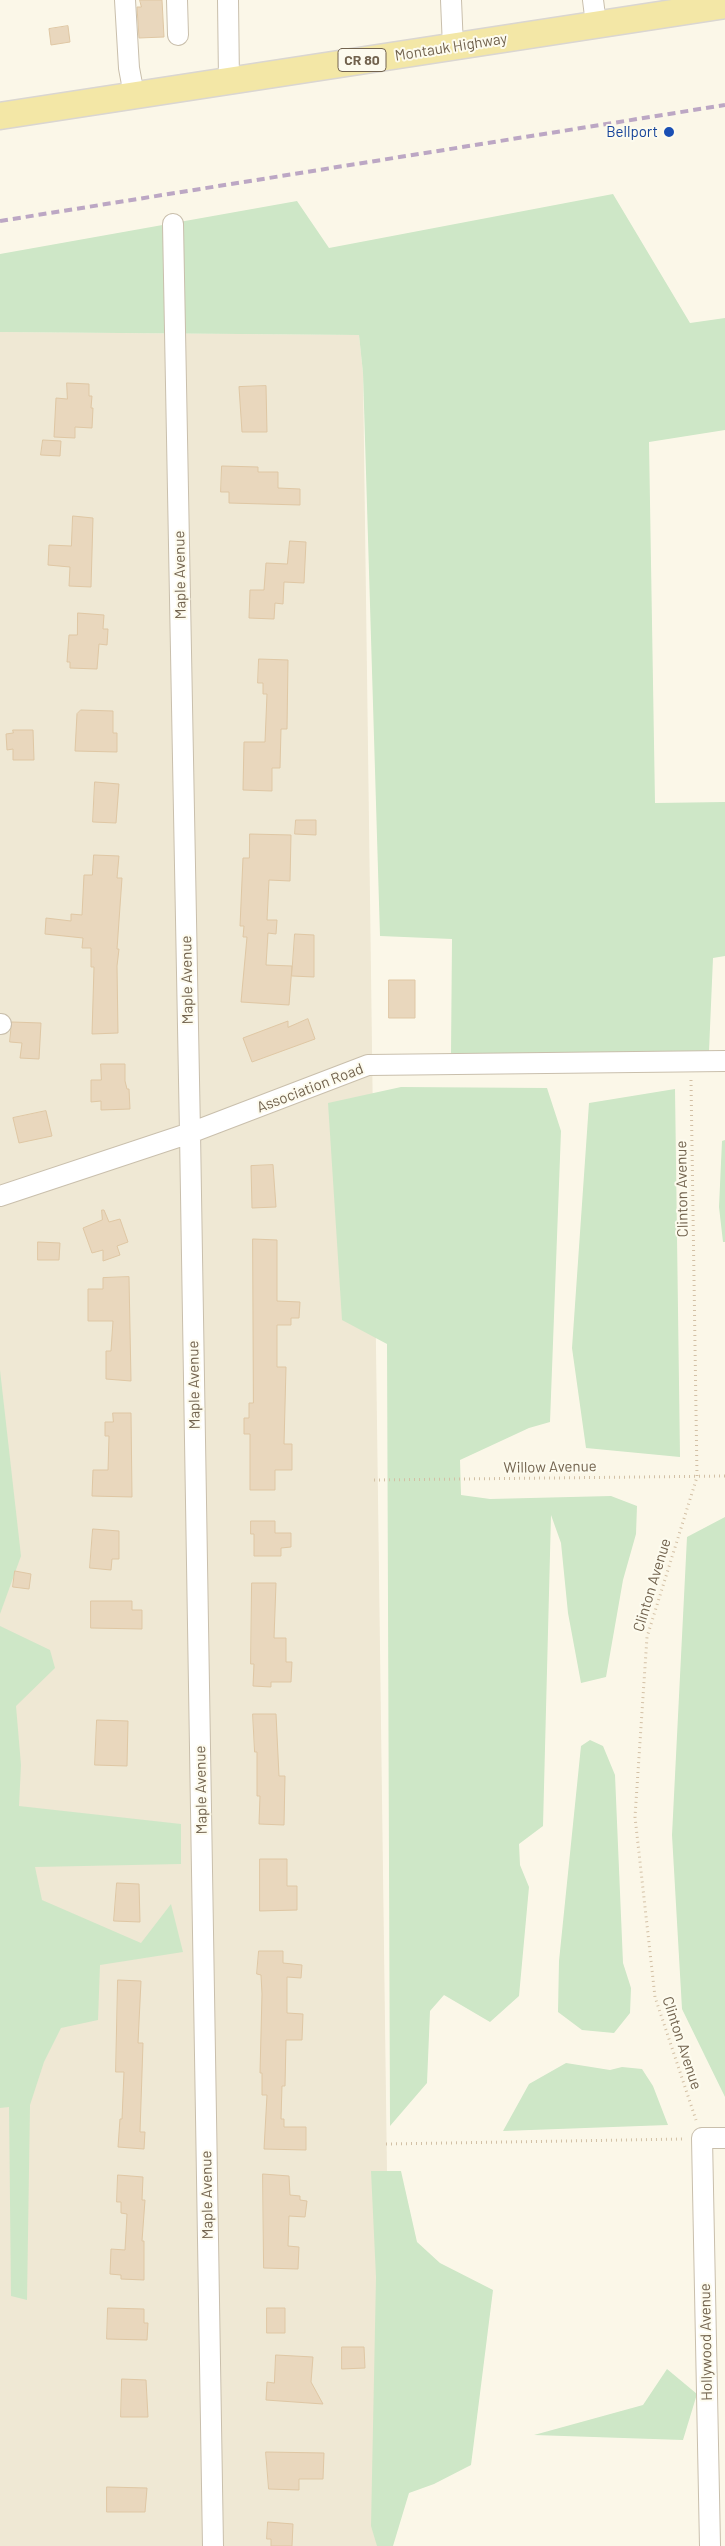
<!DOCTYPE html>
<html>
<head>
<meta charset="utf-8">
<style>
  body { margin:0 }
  canvas { display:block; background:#fbf7e8 }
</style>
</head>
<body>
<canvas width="725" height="2546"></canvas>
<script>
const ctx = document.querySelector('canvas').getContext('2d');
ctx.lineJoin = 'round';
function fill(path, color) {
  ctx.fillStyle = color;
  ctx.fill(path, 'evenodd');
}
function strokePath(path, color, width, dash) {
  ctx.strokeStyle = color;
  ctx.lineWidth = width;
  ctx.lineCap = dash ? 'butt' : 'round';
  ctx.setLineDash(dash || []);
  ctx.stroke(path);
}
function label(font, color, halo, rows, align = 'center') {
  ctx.font = font + ' Barlow,sans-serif';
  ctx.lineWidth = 4;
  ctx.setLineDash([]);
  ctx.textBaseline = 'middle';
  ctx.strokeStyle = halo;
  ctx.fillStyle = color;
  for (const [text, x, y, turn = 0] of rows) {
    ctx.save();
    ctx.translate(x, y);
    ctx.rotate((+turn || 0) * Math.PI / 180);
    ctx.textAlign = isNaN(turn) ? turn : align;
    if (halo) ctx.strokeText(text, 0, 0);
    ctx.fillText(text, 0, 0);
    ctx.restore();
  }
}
fill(new Path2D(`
  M0 332 359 335 363 373 392 2546H0Z`), '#efe8d4');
fill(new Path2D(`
  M613 194 690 323 725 318V430L649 442 655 803 725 802V956L713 958 709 1051 451 1054 452 939 380 936 363 373 359 335 0 332V254L297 201 329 248Z
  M401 1087 547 1088 561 1131 550 1422 529 1428 460 1460 461 1495 490 1499 611 1496 637 1506 636 1534 623 1580 606 1677 581 1683 568 1613 561 1543 551 1515 543 1826 519 1844 520 1865 529 1887 519 1996 490 2022 444 1995 430 2011 427 2083 390 2126 387 1344 342 1320 328 1103Z
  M675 1089 680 1457 586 1448 572 1348 589 1103Z
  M725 1140V1242H723L719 1207 722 1141Z
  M0 1370 21 1556 0 1614Z
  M725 1517V2097L682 2009 672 1835 687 1537Z
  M0 1626 50 1650 55 1668 16 1706 21 1765 19 1806 181 1824V1864L35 1867 42 1900 141 1943 171 1904 183 1952 100 1965 98 2020 61 2028 44 2062 30 2105 27 2300 11 2296 9 2107 0 2108Z
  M590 1740 603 1746 615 1775 623 1963 631 1988 630 2013 614 2033 582 2030 558 2012 559 1961 581 1746Z
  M566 2063 610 2070 622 2067 642 2069 653 2086 668 2125 503 2131 529 2084Z
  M371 2171H401L417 2242 440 2263 493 2290 471 2465 434 2484 409 2493 393 2546H377L371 2526 376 2277Z
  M667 2369 697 2394 683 2440 534 2435 643 2405Z`), '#cee7c7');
const building = new Path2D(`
  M140 0H162L164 37 139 38 137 7H141Z
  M68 26 70 42 51 45 49 29Z
  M67 383 89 384V396H92L91 408H93L92 428 75 427V438L54 437 56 398 67 399Z
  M266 386 267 432H242L239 387Z
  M43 440 61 441 60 456 41 455Z
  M222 466 258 467V472H278V488L300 489V505L229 503V492H221Z
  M73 516 93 518 91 587 69 586 70 567 48 565 49 545 71 546Z
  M290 541 306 542 304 583 284 582 283 604 275 603 274 619 249 618 250 590H264L266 563 287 564Z
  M78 613 104 615 103 629H108L107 645 99 644 97 669 70 668V662H67L69 635H77Z
  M259 659 288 660 287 729H281L280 768H272V791L243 790 244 742H265L267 694H263V683H258Z
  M81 710 113 711V733H117V752L75 751 77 714Z
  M13 730H33L34 760H13V749L7 750 6 734 13 733Z
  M95 782 119 784 116 823 93 822Z
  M296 820H316V835L295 834Z
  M250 834 291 835 290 881 269 880 267 920H277L276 934 268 933 266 965 292 966 289 1005 241 1002 247 937H243L244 926H240L243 858H249Z
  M94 855 119 856 117 878H122L117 949H119L117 966 118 1033 92 1034 94 967H91V948H82L83 938 45 934 46 918 71 921V914L82 915 84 875H92Z
  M295 934 314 935V977L292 976Z
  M389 980H415V1018H389Z
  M308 1019 315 1039 252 1062 243 1038 288 1021V1027Z
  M12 1022 41 1023 39 1059 20 1058 22 1043 10 1042Z
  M101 1064H125V1081L127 1089H129L130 1109 101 1110V1101L91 1102V1080H101Z
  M46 1111 52 1136 19 1143 13 1118Z
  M273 1165 276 1207 252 1208 251 1166Z
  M102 1210H104L109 1222 120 1219 128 1242 117 1246 120 1255 103 1261V1250L92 1253 83 1228 102 1220Z
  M253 1239 277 1240V1301L300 1302 299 1318H291V1325H277V1367H286L284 1444H292V1470H275V1490H250V1434H244V1418H249V1403H253Z
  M38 1242 60 1243 59 1260H38Z
  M129 1277 131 1381 106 1379V1351H111L113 1321H88V1289H103V1278Z
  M113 1413H131L132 1497 92 1496 93 1470H108L109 1436H105V1422H113Z
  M251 1521H275V1533H291V1547L281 1548V1556H254V1534H251Z
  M93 1529 119 1531V1559H112L111 1570 90 1568Z
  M15 1571 31 1574 29 1589 13 1587Z
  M252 1583H276L274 1638H286V1662H292L291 1682H271V1687L253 1686 254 1664H251Z
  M91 1601H132V1610H142V1629L91 1628Z
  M253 1714H276L279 1776H285L284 1825 259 1824 260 1796H257V1752H255Z
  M97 1720 128 1721 127 1766 95 1765Z
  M260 1859H287V1886H297V1910L260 1911Z
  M117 1883 139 1884 140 1922 114 1921Z
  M259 1951H283V1963L302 1965 301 1978 287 1977V2013L303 2014 302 2040H286L285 2086H282L281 2119H284V2127H306V2150L264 2149 267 2095H262V2073H260L262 1994 261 1975 257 1974Z
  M118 1980 141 1981 138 2043H143L140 2132H145L144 2149 118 2147 120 2119H122L124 2072H116Z
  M263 2174 289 2176 290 2195 300 2196V2200L307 2201 305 2217 289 2216 288 2246 299 2247 298 2269 264 2268Z
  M118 2175 143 2177 142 2200H145L142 2241H144V2280L121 2279V2275L110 2274 111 2249 125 2250 127 2214 121 2213V2202H117Z
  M108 2308 144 2309V2323H148L147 2340 107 2339Z
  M267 2308H285V2333H267Z
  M342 2347H364L365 2368 342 2369Z
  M276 2355 313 2357 311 2382 323 2404 266 2400 267 2382 274 2383Z
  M122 2379 146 2380 148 2417H121Z
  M266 2452 324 2453 323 2479H299V2490L269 2489Z
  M107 2487 147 2488 145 2512H107Z
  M268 2522 293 2524 292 2546H271V2539H267Z`);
fill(building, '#e9d7bd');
strokePath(building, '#dfc7a4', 1);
const minor = new Path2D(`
  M125 0 129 68 134 95
  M177 0 178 35
  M228 0 229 81
  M451 0 453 47
  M593 0 596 24
  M173 224 190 1133 213 2546
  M0 1024H1
  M0 1196 190 1133 368 1065 725 1061
  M710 2546 702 2138H725`);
const major = new Path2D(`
  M0 116 725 5`);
strokePath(minor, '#c9bfac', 22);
strokePath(major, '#dad6d1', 29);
strokePath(new Path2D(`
  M691 1080 697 1477 647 1637 635 1817 655 1997 696 2120
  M374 1480 725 1476
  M386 2144 684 2139`), '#d3c0a5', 3, [1, 4]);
strokePath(minor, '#fff', 20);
strokePath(major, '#f3e7a6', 26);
strokePath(new Path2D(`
  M0 221 725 105`), '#bca7c4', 4, [8, 5]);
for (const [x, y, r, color] of [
  [669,132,6,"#1a4fb4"]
]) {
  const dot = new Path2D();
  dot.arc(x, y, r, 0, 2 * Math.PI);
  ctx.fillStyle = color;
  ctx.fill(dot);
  strokePath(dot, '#fdfbee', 2);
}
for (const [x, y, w] of [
  [362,60,48]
]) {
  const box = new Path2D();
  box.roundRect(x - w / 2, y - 11.5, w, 23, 4);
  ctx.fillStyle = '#fdfbee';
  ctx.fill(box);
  strokePath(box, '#72634e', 1);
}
label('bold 14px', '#72634e', null, [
  ["CR 80",362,60]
]);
label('15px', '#72634e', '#fdfbee', [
  ["Montauk Highway",451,47,-9],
  ["Maple Avenue",180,575,-91],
  ["Maple Avenue",187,980,-91],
  ["Association Road",310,1088,-21],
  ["Clinton Avenue",682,1189,-91],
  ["Maple Avenue",194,1385,-91],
  ["Willow Avenue",550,1467,-1],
  ["Clinton Avenue",652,1585,-73],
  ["Maple Avenue",201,1790,-91],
  ["Clinton Avenue",682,2043,72],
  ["Maple Avenue",207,2195,-91],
  ["Hollywood Avenue",706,2342,-91]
]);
label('15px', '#164399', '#fdfbee', [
  ["Bellport",658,132]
], 'right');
</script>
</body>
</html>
